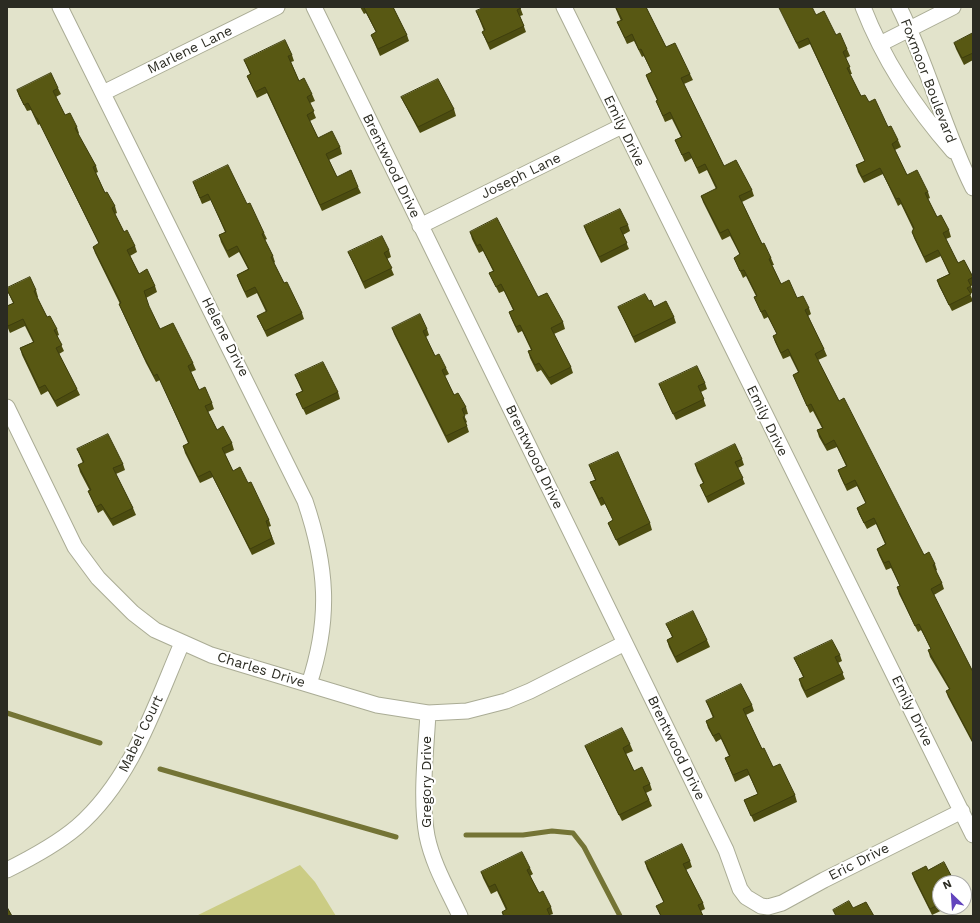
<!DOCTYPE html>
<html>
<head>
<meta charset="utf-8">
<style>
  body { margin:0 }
  #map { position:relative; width:980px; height:923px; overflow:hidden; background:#e2e3cb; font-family:"Work Sans",sans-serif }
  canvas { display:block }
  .frame { position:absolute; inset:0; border:8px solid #2b2b22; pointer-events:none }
  .north { position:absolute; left:932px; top:875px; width:40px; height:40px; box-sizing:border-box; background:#fff; border:1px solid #aaaaa7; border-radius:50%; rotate:335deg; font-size:11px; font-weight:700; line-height:16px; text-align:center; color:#2b2b22 }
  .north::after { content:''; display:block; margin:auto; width:14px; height:18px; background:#6244bd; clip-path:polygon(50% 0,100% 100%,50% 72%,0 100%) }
</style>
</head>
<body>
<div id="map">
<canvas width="980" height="923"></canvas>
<div class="frame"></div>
<div class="north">N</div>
</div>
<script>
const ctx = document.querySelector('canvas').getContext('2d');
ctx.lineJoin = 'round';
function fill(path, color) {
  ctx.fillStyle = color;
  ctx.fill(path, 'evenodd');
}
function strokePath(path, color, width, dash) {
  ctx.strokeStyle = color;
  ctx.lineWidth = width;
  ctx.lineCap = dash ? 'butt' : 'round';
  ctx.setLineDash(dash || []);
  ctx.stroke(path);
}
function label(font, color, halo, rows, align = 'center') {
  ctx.font = font + ' "Work Sans",sans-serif';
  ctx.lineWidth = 4;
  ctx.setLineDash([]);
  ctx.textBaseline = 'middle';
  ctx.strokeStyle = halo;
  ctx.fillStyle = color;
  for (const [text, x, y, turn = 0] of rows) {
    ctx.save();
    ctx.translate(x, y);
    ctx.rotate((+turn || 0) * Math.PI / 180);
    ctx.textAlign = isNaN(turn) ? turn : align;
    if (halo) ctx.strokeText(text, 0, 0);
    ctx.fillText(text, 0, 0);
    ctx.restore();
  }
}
fill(new Path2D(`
  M300 865 315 882 336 916H196Z`), '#cbcc84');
strokePath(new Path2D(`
  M7 713 100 743
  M160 769 396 837
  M466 835H523L552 831 573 833 584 847 620 916`), '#747435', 5);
const street = new Path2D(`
  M60 7 305 501C327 566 331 618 309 684
  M314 7 625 643 726 850 740 889 746 897 761 906 768 907 782 903 824 880 962 811
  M564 7 973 835
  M863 7C884 61 915 108 953 151
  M899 7C928 65 944 130 973 188
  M880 44 953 7
  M103 93 277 7
  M420 226 622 126
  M7 407 75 547 98 578 133 613 155 630 211 655 377 705 428 713 467 711 506 701 530 691 625 643
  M428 713C426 752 420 798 427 836 433 865 448 890 460 916
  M7 870C31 858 57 844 77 827 132 779 154 708 182 643`);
strokePath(street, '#aaac95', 17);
strokePath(street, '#fff', 15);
fill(new Path2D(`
  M360 7H393L407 35 409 41 380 56 371 35 376 32 366 13 364 14Z
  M520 7 523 15 520 16 526 32 490 50 482 32 484 31 476 11Z
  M615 7H646L666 47 690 74 693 80 684 84 724 166 752 190 754 196 742 202 762 244 771 258 774 265H772L781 284 809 308 811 314 808 316 824 349 827 356 818 360 839 401 924 555 935 564 937 570 936 571 942 583 944 589 934 595 973 672V744L948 697 946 691 949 689 930 657 928 650 931 649 921 630 918 632 899 594 897 587 900 586 891 568 886 570 879 555 877 549 885 544 876 524 867 529 859 514 857 508 866 504 857 486 847 491 840 476 838 470 846 466 837 447 827 451 819 437 817 430 822 428 813 411 810 413 793 375 798 372 790 356 783 359 775 342 773 336 777 334 768 317 764 319 754 297 756 296 746 276 743 278 734 258 740 255 730 236 722 240 703 202 701 196 716 189 707 170 699 174 692 158 685 162 675 140 681 137 672 119 665 122 656 101 657 100 648 81 646 75 652 72 644 56 642 57 634 41 627 44 617 22 621 21Z
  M779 7 816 15 836 35 847 49 850 56 846 58 852 74H850L861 96 869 102 898 140 901 147 895 150 907 175 928 192 930 198 928 199 937 217 949 230 951 237 946 239 958 263 964 260 973 278V285L971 286 973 292 970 294 973 301 952 311 939 286 937 280 949 274 941 256 926 263 914 238 912 232 913 229 901 204 898 206 883 174 864 183 858 172 856 165 865 161 810 44 799 49 782 13Z
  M973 33V60L964 65 956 49 954 43Z
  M292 55 294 61 291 62 299 81 312 94 315 101 310 103 316 118 310 121 318 138 340 147 342 154 329 160 337 177 358 187 361 193 322 211 267 93 257 98 247 76 250 74 244 60Z
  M58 88 61 94 56 97 65 115 77 127 79 133 78 134 96 166 98 172 96 173 105 193 115 206 117 213 115 214 124 232 135 246 137 252 130 256 139 274 155 286 157 292 146 298 149 308 160 329 193 363 196 370 191 372 199 390 212 403 214 409 208 412 217 430 232 443 234 450 225 454 233 471 248 483 269 520 271 526 268 527 275 544 252 555 213 477 200 483 185 453 183 446 188 443 160 380 156 382 146 363 122 311 119 304H120L95 253 93 247 99 244 40 124 38 125 31 110 27 111 19 96 17 90Z
  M401 97 454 109 456 116 420 133 404 103Z
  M193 182 247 204 264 233 267 239 265 240 273 256 275 262 274 263 284 283 302 313 304 319 267 337 257 316 266 312 257 293 247 298 239 281 237 275 248 269 239 252 229 258 221 242 219 235 225 232 211 200 202 204Z
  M628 225 630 231 623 235 629 249 601 263 586 232 584 226Z
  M470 232 538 297 563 322 565 329 554 334 571 367 573 373 551 385 541 370 537 372 530 358 528 351 531 350 522 331 518 333 511 318 509 312 513 310 504 291 499 293 489 273 493 271 483 251 479 253 472 239Z
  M389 250 391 257 387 259 394 275 365 289 351 258 348 252Z
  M7 290H36L38 297H37L47 317 57 329 59 335 57 336 64 351 59 354 77 389 80 395 57 407 48 391 41 395 22 355 20 348 33 342 25 326 10 333 7 326V306L13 303Z
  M649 301 654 307 674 317 676 323 635 343 621 313 618 307Z
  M392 328 427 329 429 335 426 337 435 356 446 368 449 374 445 376 454 395 466 407 468 414 464 415 467 422 466 423 469 432 448 443 394 334Z
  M295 375 338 392 340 399 306 415 296 394 302 391Z
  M705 383 707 389 701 392 706 406 676 420 662 391 659 384Z
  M77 449 123 464 125 470 116 474 133 508 136 515 113 526 103 510 98 513 91 498 88 491H90L80 472 78 465 83 463Z
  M742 459 744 465 738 468 745 484 708 503 700 485 703 483 697 471 695 464Z
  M589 465 650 523 652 530 619 546 608 523 613 520 605 504 601 506 593 489 590 482 595 480Z
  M666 624 707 640 710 647 677 663 669 647 667 640 672 637Z
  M840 655 842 661 838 663 845 679 807 698 801 686 799 679 803 677 794 658Z
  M706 701 752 705 754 711 746 715 762 749 773 767 795 795 797 802 754 822 744 800 758 794 749 775 735 782 725 758 729 756 721 739 716 742 708 728 706 721 713 718Z
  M630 744 633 751 626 754 634 771 650 784 652 790 646 793 652 806 622 821 588 753 585 746Z
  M690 861 692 867 686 870 703 903 705 909 701 911 703 916H661L656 906 664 903 647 869 645 862Z
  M530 868 533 874 530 876 539 893 551 907 553 914 550 915V916H503L502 912 506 910 497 891 491 894 483 878 481 872Z
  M928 870 940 883V907H949L932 915 914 879 912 873Z
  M951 907H963L954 912Z`), '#4c4c10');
const building = new Path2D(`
  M364 7H393L407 35 378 49 371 35 376 32Z
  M485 7H520L521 8 517 10 524 26 488 43 482 32 485 30 476 11Z
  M616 7H646L666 47 675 43 690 74 681 78 724 166 736 160 752 190 739 196 762 244 764 243 771 258 769 259 781 284 789 280 797 298 803 296 809 308 805 310 824 349 815 354 839 401 844 398 924 555 929 552 935 564 933 565 942 583 931 589 973 672V742L946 691 950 689 928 650 931 649 919 624 915 626 908 611 897 587 900 586 889 561 884 563 877 549 886 544 874 518 864 523 857 508 866 503 855 480 845 485 838 470 847 466 834 440 825 445 817 430 823 428 811 404 807 406 793 375 799 372 788 349 781 353 773 336 777 334 765 310 761 312 754 297 757 296 744 270 740 271 734 258 740 254 728 229 720 233 701 196 717 188 705 164 697 168 689 152 682 155 675 140 682 137 670 112 663 116 656 101 658 100 646 75 652 72 641 49 639 50 632 34 625 38 617 22 622 20Z
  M779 7H812L816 15 824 11 836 35 840 33 847 49 843 52 850 67 847 68 861 96 865 95 869 102 875 99 888 127 891 126 898 140 892 144 907 175 917 170 928 192 925 193 937 217 941 215 949 230 943 233 958 263 964 260 973 277 968 280 971 286 967 288 971 294 949 305 937 280 950 274 938 250 924 257 912 232 914 228 899 198 896 199 880 168 862 177 856 165 865 161 808 38 797 43Z
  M973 33V53L962 58 954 43Z
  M285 40 292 55 288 56 299 81 304 78 312 94 307 97 314 111 307 115 318 138 332 131 340 147 326 154 337 177 351 170 358 187 320 205 265 87 255 92 247 76 251 74 244 60Z
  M51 73 58 88 53 91 65 115 70 113 77 127 75 128 96 166 93 167 105 193 107 192 115 206 112 208 124 232 127 230 135 246 127 250 139 274 147 269 155 286 144 291 149 306 160 329 173 323 193 363 188 366 199 390 205 387 212 403 205 406 217 430 223 426 232 443 222 448 233 471 240 467 248 483 251 482 269 520 266 521 272 538 250 549 210 471 198 477 183 446 189 443 157 374 154 376 144 357 119 304 121 303 93 247 99 243 37 118H36L28 103 24 105 17 90Z
  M438 79 454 109 418 127 401 97Z
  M228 165 247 204 250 203 264 233 262 234 273 256 271 257 284 283 287 282 302 313 265 331 257 316 267 311 255 287 245 292 237 275 249 269 237 246 227 251 219 235 226 232 208 194 200 198 193 182Z
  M620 209 628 225 620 228 627 243 599 257 584 226Z
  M497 218 538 297 547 293 563 322 551 328 571 367 549 378 539 363 535 365 528 351 532 350 520 325 516 327 509 312 514 310 501 284 496 287 489 273 494 271 480 244 477 246 470 232Z
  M382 236 389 250 384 253 392 268 363 282 348 252Z
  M30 277 36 290 34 291 47 317 50 316 57 329 54 330 62 345 56 348 77 389 55 401 45 385 39 388 20 348 34 342 23 319 8 326 7 324V306L14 303 7 290V288Z
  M645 294 649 301 651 300 654 307 666 301 674 317 633 337 618 307Z
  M420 314 427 329 423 331 435 356 439 354 446 368 442 370 454 395 458 393 466 407 462 409 465 416 463 417 467 426 446 436 392 328Z
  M323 362 338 392 303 409 296 394 303 391 295 375Z
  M697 366 705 383 698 386 704 399 673 414 659 384Z
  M108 434 123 464 113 468 133 508 111 519 101 504 96 507 88 491 91 490 78 465 84 462 77 449Z
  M735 444 742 459 735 462 743 478 706 497 700 485 704 483 695 464Z
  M618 452 650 523 616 540 608 523 613 520 602 497 599 499 590 482 596 480 589 465Z
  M693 611 707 640 675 657 667 640 673 637 666 624Z
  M832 640 840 655 835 657 843 673 805 691 799 679 804 677 794 658Z
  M741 684 752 705 743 709 762 749 764 748 773 767 780 764 795 795 751 816 744 800 758 794 747 769 733 775 725 758 730 756 719 733 713 736 706 721 714 717 706 701Z
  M622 728 630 744 623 748 634 771 642 767 650 784 643 787 649 800 619 815 585 746Z
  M682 844 690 861 683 864 703 903 698 905 703 916H661L656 906 664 902 645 862Z
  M522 852 530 868 527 870 539 893 543 891 551 907 547 909 550 916H504L502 912 507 909 495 884 489 887 481 872Z
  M944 862 955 883H940V904L930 909 912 873 926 866 928 870Z
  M849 901 853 908 866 902 874 916H836L833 910Z
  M7 907 12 916H7Z`);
fill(building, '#585813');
strokePath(building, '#3e3e0d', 1);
label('14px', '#2b2b22', '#fff', [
  ["Marlene Lane",190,50,-26],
  ["Foxmoor Boulevard",928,81,69],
  ["Emily Drive",624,131,64],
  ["Brentwood Drive",391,166,64],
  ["Joseph Lane",521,176,-26],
  ["Helene Drive",225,337,63],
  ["Emily Drive",767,421,64],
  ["Brentwood Drive",534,457,64],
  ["Charles Drive",261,670,17],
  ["Emily Drive",912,711,64],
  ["Mabel Court",141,734,-64],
  ["Brentwood Drive",676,748,64],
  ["Gregory Drive",427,782,-90],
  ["Eric Drive",859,862,-27]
]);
</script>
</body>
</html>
